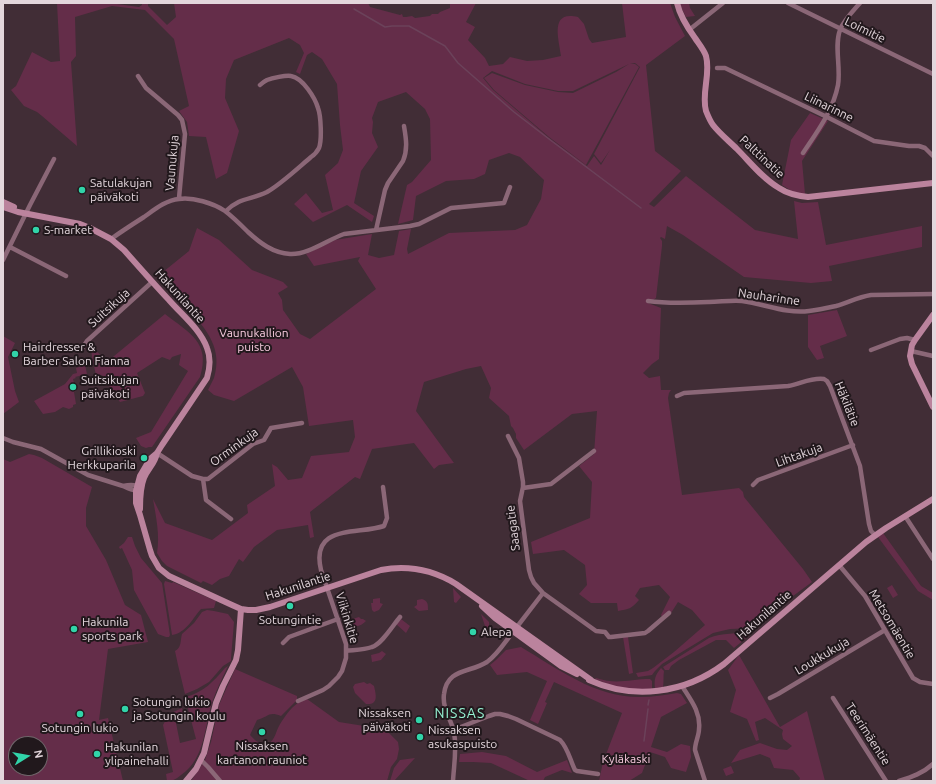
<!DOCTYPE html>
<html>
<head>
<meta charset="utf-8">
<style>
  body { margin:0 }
  #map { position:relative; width:936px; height:784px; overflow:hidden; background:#412d36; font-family:Ubuntu,sans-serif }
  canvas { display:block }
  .frame { position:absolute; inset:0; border:4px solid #e3d6dc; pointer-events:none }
  .north { position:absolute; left:8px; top:736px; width:40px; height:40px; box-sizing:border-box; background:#21181c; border:1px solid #6f6469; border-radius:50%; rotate:79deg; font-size:11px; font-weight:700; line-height:16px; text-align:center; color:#e3d6dc }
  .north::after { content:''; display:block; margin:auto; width:14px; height:18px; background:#31d4a9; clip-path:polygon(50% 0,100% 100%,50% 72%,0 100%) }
</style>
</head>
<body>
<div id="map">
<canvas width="936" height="784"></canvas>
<div class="frame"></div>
<div class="north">N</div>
</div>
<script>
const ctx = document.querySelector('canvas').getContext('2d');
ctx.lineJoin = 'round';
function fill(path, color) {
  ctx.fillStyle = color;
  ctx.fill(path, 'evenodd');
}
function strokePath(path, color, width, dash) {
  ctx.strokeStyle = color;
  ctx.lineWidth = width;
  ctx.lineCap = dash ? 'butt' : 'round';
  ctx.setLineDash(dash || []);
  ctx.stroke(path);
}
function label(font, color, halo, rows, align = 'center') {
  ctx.font = font + ' Ubuntu,sans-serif';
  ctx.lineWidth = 4;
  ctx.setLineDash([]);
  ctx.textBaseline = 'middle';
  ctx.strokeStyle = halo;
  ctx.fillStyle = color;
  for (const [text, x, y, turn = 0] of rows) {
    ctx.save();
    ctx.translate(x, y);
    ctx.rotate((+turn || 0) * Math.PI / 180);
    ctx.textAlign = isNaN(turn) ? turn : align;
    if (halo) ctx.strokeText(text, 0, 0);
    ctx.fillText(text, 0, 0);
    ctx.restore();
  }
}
fill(new Path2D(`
  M57 3H110L139 7 142 5V3H148V6L167 25 176 17 174 3H368L370 7 400 15 402 14 403 17H406L412 16 415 18 430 16 432 14H438L440 12 450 8V3H476L466 22 475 27 468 40 485 58 489 66 503 64 510 57 527 61 543 60 561 56C559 39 549 10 578 17L584 24 589 39 592 43 626 37 622 3H670L675 17 685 36 646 65 655 151 681 171 649 204 654 207 686 176 755 230 798 239 794 201 802 203 818 202 826 245 922 226V247L829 266 832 281 811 283 744 277 683 235 667 226 665 239 661 237 660 238 662 241V246L656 298 648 303 661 308 659 359 652 364 643 373 649 378 660 376 661 390H671L669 393 668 398 682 495 739 488 743 492 744 497 803 569 812 582 774 610 755 628 730 629 713 633 662 664 655 671 652 675 638 677 636 673 648 671 653 668 674 652 705 625 692 610 678 602 671 613 663 619 661 615 670 597 659 585 640 588 635 596 639 600C631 609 629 609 618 611L617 603H591L579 594 587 585 585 565 564 550 533 554 531 542 590 518 592 482 579 466 594 454 597 411 572 414 524 450 516 438V434L513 428 511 426 509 416 489 398 491 388 481 366 466 369 424 382 416 411 454 463 439 465 434 469 414 443 372 449 360 479 355 477 310 512 314 537 310 538 308 525 277 530 254 547 243 562 239 559 229 576 220 579 212 585 203 581 201 583 167 566 162 561 157 553C160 535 156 517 153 499L165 523 212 540 248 513 247 505 275 486 272 464 277 467 288 480 302 478 311 456 349 452 355 437 353 420 309 426 303 387 292 367 234 401 214 395 208 390C210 386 212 382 214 378 223 349 207 330 189 310 178 299 168 287 158 276L189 251 197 228 219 240 252 270 283 282 288 287 278 293 282 300 283 310 300 334 310 339 376 289 358 261 360 257 314 266 306 254 335 240 372 234 368 255 379 258 394 255 399 231 411 229 407 249 408 254 449 233 515 230 527 225 541 199 544 180 520 157 509 153 489 160 485 174 474 179 446 181 416 196 413 220 398 224 407 185 412 182 431 160 430 119 425 109 406 92 378 102 372 118 373 122 372 133 378 147 361 171 354 203 374 216 372 222 347 205 313 222 294 204 306 193 322 213 333 210 325 175 338 163 343 150 340 125 337 84 322 59 312 52 307 55 300 74 296 72 304 53 300 45 289 38 234 60 226 79 225 98 239 131 227 173 216 179 206 137 189 136 187 122 179 111 189 106 174 39 145 10 112 6 75 17 76 56 71 62 77 146 42 116 37 112 24 106 11 90 16 86 32 52 51 62 60 61ZM635 63 640 67 594 154 601 163 610 150 601 165 594 156 587 166 548 137 493 90 483 78 492 71 525 84 558 91H573L629 64 616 72 573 93 558 92 525 85 492 73 484 78 494 90 549 137 586 165 639 67 635 64H630Z
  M679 3H689L690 8 695 16 686 17Z
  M810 113 828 121 802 161 805 194 793 192 782 185 791 140Z
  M837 310 847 336 820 346 824 358 817 360 808 347V315Z
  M165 314C189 333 211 342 200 377L152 447H149L146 448 141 446 136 438 151 432 188 371 179 365 181 354 172 357 170 360 162 357 137 373 145 393 143 396 120 402 102 375H96L92 357 91 347 108 361Z
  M3 336 15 343 8 357 15 391 19 402 3 414Z
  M85 365 87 374 75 377 76 378 73 379 76 391 74 392 76 404 73 405V407L69 409 63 407 55 412 43 414 34 401 65 384 73 374 77 373 76 368Z
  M29 454 34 455 42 458 92 487 86 508V526L106 560 125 605 141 615 148 642 108 649 99 720 108 718 123 781H3V459L10 462ZM16 744H40V768H16Z
  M883 533 921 586 933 593V600L918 591 878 537Z
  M128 537H132L135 546 141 558 162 583 170 635 169 637H166L158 634 134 590 132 570 122 548 120 549 119 547 124 543Z
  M165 581 172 583 173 582 216 601 214 608 201 609C193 618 186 633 172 635L164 584Z
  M892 585 898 595 893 598 887 588Z
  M453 588 461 597 456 603 454 602Z
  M380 598V603L383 604 379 610 374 612 372 610 371 603H373V599Z
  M422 599C428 601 428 604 428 610L419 611 414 607 417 605V600Z
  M207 610 214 611 228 614 234 622 231 658V661L223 666 209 682 197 689 185 694 178 665 175 651C182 647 180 641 182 634L194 623 202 612Z
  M481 614 489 622V635H488Z
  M359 617 361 619H363L366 621C362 625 357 628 351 625L349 620Z
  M401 619 410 626 406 633 396 624 399 620Z
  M751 633V634L734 648 726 640H716L679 660 671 666 669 670H665L663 667 709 638C722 633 737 633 751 633Z
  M623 637H628L633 673 629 674Z
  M521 647C558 669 596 698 641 697 653 697 665 695 677 693L681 694 687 703 661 717 651 747 667 752 681 744 690 746 691 757 686 772 671 768 665 757 650 752 642 773 629 781H599L603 762 622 713 554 682 545 702 547 703 538 724 530 720 547 681 527 672 497 675 490 665 496 660 506 650Z
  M382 651 386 654 381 660 372 662 371 655 379 653Z
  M739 655 780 727 807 711 825 781H799L800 778 793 770 774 768 770 758 760 754 731 763 740 750 760 743 777 749 787 750 792 746 783 739 782 734 783 730 765 718 755 722 759 740 756 741 747 719 730 712 736 690 728 670Z
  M228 666C223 677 217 688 213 700 204 726 206 758 181 775 176 779 173 781 167 781L166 774 173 772 163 725 169 714 182 708 184 716 175 718 180 743 196 739 185 697C203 693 214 681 225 668Z
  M661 668 664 671C663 677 664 681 663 687L655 689C654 678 655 676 661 668Z
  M235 669 297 696V700L281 716C268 711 269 717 257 720L250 735 256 741 265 745C274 742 275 735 278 728 282 720 291 707 298 703 300 701 304 700 307 699L339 722 383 729 387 731 398 742 399 749 397 759 391 767 387 781H191L205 760 211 742 219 705Z
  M596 678C617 685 630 679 650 679L652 681V689H633L612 686 595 679Z
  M364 682 367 684 370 683 374 686C376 695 379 705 366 704L355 693 353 687 355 684Z
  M482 752 506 756 537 772 567 760 572 773 562 770 545 777 543 781H530L491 763 473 762H459L460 754Z
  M415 758 394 781H390L394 768 400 760Z
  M731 766 734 773 726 776 723 769Z`), '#642d49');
strokePath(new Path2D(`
  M354 9 385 27 392 26H409L445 46 458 63 514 112 549 139 641 208
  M648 705 649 700
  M644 741 648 709`), '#6b425a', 1.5);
strokePath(new Path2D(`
  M788 3 933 74
  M689 30 723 3
  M717 68H725L827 117 874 141 909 146H919L925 148 933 156
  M138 76 146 88 178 115 182 120 185 134 179 198
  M803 153C817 132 833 111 838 85 841 68 834 46 840 30 843 21 854 10 860 3
  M226 211C240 197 251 200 267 192 281 184 298 168 311 157 314 155 317 152 319 148 322 140 321 116 318 108 315 98 303 78 291 76 286 75 272 78 267 80 265 81 262 83 260 85
  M376 230 385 190 388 183 403 161C408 149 406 138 404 126
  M111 239C122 231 133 224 144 217 154 210 166 200 179 199 193 197 213 203 225 211 233 217 241 225 248 232 260 243 273 253 290 254 308 255 327 240 344 234L410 226 419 224 451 208 504 203 510 187
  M10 247 66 276
  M3 260 30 205 54 159
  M648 301C668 304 688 303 709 302 720 302 731 300 742 301 765 304 786 314 809 311 818 310 827 308 836 306 847 303 858 297 871 295L933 294
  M81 350 87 341 152 282
  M871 350 900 339 907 338 915 340
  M911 351 933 356
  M677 396 684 393 788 386C800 384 812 377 824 379L827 381 830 386 860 466 869 524 871 531 875 535
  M508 436 519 458 523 482V487L520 501 529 570 531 577 534 583 543 593 596 631 605 632 609 637H611L645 633 648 631 669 613
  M3 438 13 442 41 449 88 475 123 486C127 488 134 492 138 490
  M157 453 192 476 203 479H208L253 444 264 440 271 428 302 423
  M203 479 206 500 231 519
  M753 485 758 480 853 445
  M123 486C128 485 135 484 139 487
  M523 488 551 484 594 451
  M905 516 933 559
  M839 565 865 596 913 678 920 682 933 684
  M283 643 289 637 338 619
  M346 651C354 650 364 650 372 647 382 644 393 625 400 617
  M682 686C690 699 701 712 699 729 699 736 695 742 695 750L705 781
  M770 698 778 694 885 630
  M833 698 886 781
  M298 701 323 690 329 686 338 677 342 671 346 658V644L321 570C310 524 357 535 384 526L387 518 383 487
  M453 730 489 716 495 714H500L508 716 516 719 560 740C568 748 570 760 575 770L577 771 598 774
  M201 760 208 767 220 781
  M453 781C454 764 457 749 454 732 451 719 442 708 444 694 447 668 470 673 487 662 498 654 505 642 513 632 523 619 533 606 543 593
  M899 781C912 777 923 773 933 764`), '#8b6777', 4.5);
strokePath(new Path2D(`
  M677 3C680 16 687 27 695 38 699 44 704 50 706 56 711 74 701 93 706 111 708 116 710 121 713 125 720 134 729 141 737 149 750 162 763 179 779 188 788 194 798 196 808 197L933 183
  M3 202 14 207
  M3 207 18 212 80 224 90 228 111 239 124 250C139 267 154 284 169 300 182 315 200 329 207 348 211 358 210 368 207 378L162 445 157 453 150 459 140 476 136 491V503L140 515 150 550 152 556 159 568 169 576 232 605 241 609 248 610H256L270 607 381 570C408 565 433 570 456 584L591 680
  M933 315 915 340 912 345 910 356 912 364 933 407
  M140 509C140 499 140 488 144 478 148 468 155 464 157 453
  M482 606 495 618 561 666 577 674
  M589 680C633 700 684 694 724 664L866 542 886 528 933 499
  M186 781 196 769 204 753 216 703 223 686 236 660 238 650 241 609`), '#bb839d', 6);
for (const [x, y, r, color] of [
  [82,190,4,"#31d4a9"],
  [36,230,4,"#31d4a9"],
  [15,354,4,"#31d4a9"],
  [73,387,4,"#31d4a9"],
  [144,458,4,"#31d4a9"],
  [290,606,4,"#31d4a9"],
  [74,629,4,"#31d4a9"],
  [473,632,4,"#31d4a9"],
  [125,709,4,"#31d4a9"],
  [80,714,4,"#31d4a9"],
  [419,720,4,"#31d4a9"],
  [262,732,4,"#31d4a9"],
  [420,737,4,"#31d4a9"],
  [97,754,4,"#31d4a9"]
]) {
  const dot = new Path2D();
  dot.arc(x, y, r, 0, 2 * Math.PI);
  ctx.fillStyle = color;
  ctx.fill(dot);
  strokePath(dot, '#21181c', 1.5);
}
label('12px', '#e3d6dc', '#21181c', [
  ["Loimitie",865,30,26],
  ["Liinarinne",829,107,26],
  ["Palttinatie",762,157,43],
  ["Vaunukuja",172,163,-85],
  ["Hakunilantie",180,296,48],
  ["Nauharinne",769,297,8],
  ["Suitsikuja",109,308,-42],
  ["Häkilätie",847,404,68],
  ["Orminkuja",234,447,-36],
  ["Lihtakuja",799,455,-20],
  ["Saagatie",513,528,-97],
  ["Hakunilantie",298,586,-18],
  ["Hakunilantie",764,615,-41],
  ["Viikinkitie",347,618,73],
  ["Metsomäentie",892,624,59],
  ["Loukkukuja",822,656,-31],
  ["Teerimäentie",868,734,57]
]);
label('12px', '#e3d6dc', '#21181c', [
  ["Satulakujan",90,183],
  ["päiväkoti",90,197],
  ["S-market",44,230],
  ["Hairdresser &",23,347],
  ["Barber Salon Fianna",23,361],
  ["Suitsikujan",81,380],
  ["päiväkoti",81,394],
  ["Grillikioski",136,451,"right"],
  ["Herkkuparila",136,465,"right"],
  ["Sotungintie",290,620,"center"],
  ["Hakunila",82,622],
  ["sports park",82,636],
  ["Alepa",481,632],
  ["Sotungin lukio",133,702],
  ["ja Sotungin koulu",133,716],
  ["Nissaksen",411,713,"right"],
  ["päiväkoti",411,727,"right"],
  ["Sotungin lukio",80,728,"center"],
  ["Nissaksen",428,730],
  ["asukaspuisto",428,744],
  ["Nissaksen",262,746,"center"],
  ["kartanon rauniot",262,760,"center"],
  ["Hakunilan",105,747],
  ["ylipainehalli",105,761]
], 'left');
label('12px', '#f8cbdf', '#21181c', [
  ["Vaunukallion",254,333],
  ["puisto",254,347],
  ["Kyläkaski",626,759]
]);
ctx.letterSpacing = '1px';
label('14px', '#96f3d3', '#21181c', [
  ["NISSAS",460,713]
]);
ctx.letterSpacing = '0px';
</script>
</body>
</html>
